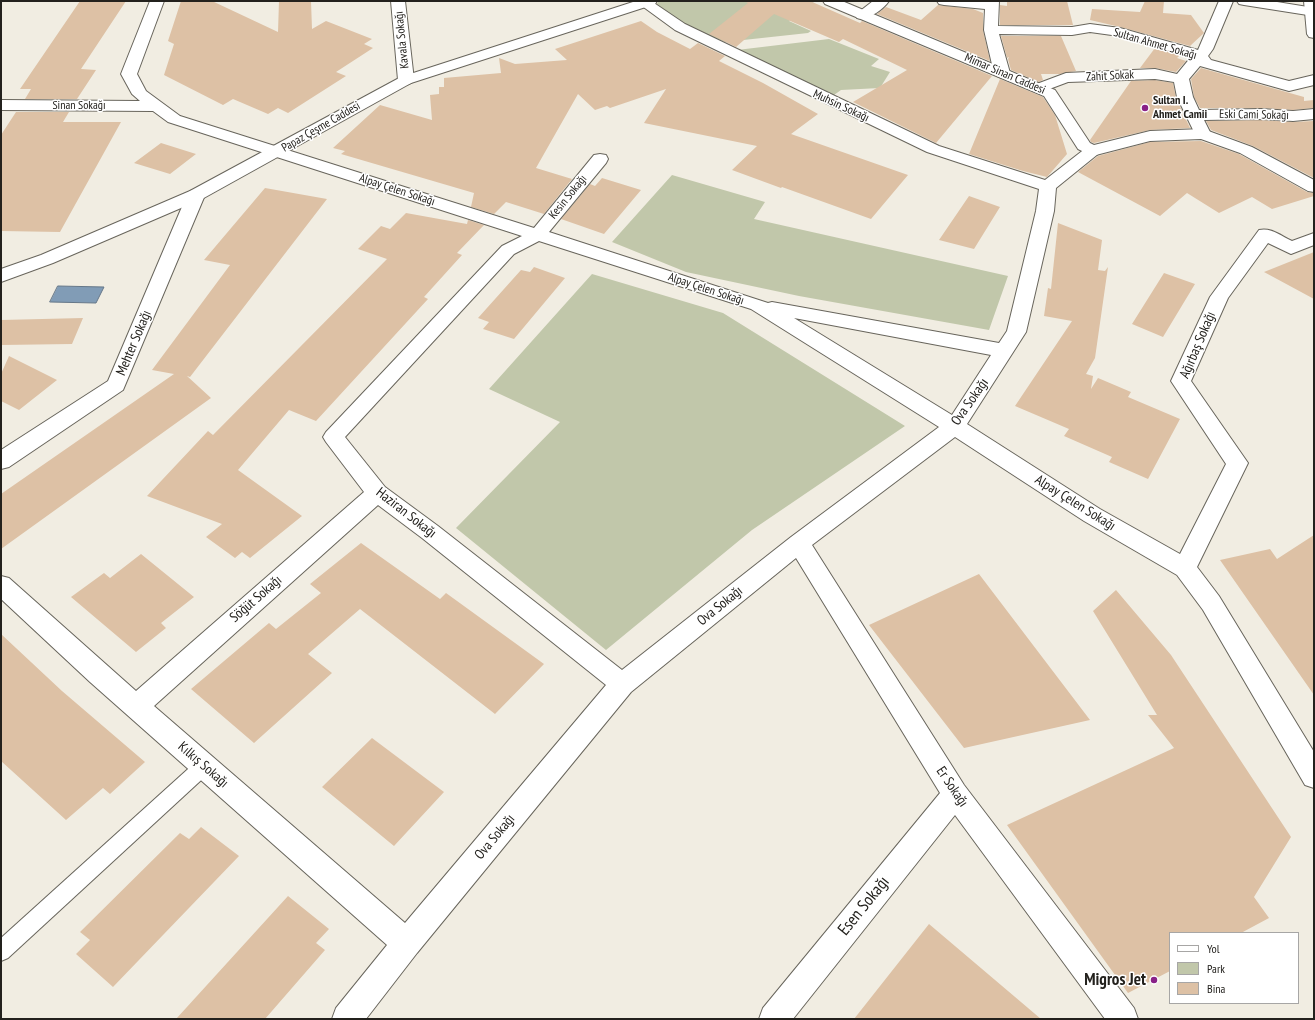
<!DOCTYPE html>
<html>
<head>
<meta charset="utf-8">
<style>
  body { margin:0 }
  #map { position:relative; width:1315px; height:1020px; overflow:hidden; background:#f1ede2; font-family:"PT Sans Narrow",sans-serif }
  canvas { display:block }
  .frame { position:absolute; inset:0; border:2px solid #23211d; pointer-events:none }
  .legend { position:absolute; left:1169px; top:932px; width:130px; height:72px; box-sizing:border-box; background:#fff; border:1px solid #a7a6a5; margin:0; padding:5px 7px; list-style:none; font-size:12px; color:#23211d }
  .legend li { display:flex; align-items:center; gap:8px; height:20px }
  .legend b { width:20px; border:1px solid #a7a6a5 }
</style>
</head>
<body>
<div id="map">
<canvas width="1315" height="1020"></canvas>
<div class="frame"></div>
<ul class="legend">
<li><b style="height:5px;background:#fff"></b>Yol</li>
<li><b style="height:11px;background:#c1c7aa"></b>Park</li>
<li><b style="height:11px;background:#ddc1a5"></b>Bina</li>
</ul>
</div>
<script>
const ctx = document.querySelector('canvas').getContext('2d');
ctx.lineJoin = 'round';
function fill(path, color) {
  ctx.fillStyle = color;
  ctx.fill(path, 'evenodd');
}
function strokePath(path, color, width, dash) {
  ctx.strokeStyle = color;
  ctx.lineWidth = width;
  ctx.lineCap = dash ? 'butt' : 'round';
  ctx.setLineDash(dash || []);
  ctx.stroke(path);
}
function label(font, color, halo, rows, align = 'center') {
  ctx.font = font + ' "PT Sans Narrow",sans-serif';
  ctx.lineWidth = 3;
  ctx.setLineDash([]);
  ctx.textBaseline = 'middle';
  ctx.strokeStyle = halo;
  ctx.fillStyle = color;
  for (const [text, x, y, turn = 0] of rows) {
    ctx.save();
    ctx.translate(x, y);
    ctx.rotate((+turn || 0) * Math.PI / 180);
    ctx.textAlign = isNaN(turn) ? turn : align;
    if (halo) ctx.strokeText(text, 0, 0);
    ctx.fillText(text, 0, 0);
    ctx.restore();
  }
}
fill(new Path2D(`
  M659 1H810L814 3 789 21 811 31 808 33 725 42 693 29 656 5Z
  M829 39 879 59 871 66 890 72 880 88 841 90 834 95 737 50Z
  M672 175 765 202 754 219 1008 276 989 330 799 296 686 272 612 242Z
  M592 274 723 313 905 426 752 530 606 650 456 528 560 422 489 389Z`), '#c1c7aa');
const water = new Path2D(`
  M58 286 104 287 96 303 50 302Z`);
fill(water, '#819cb6');
strokePath(water, '#657788', 1);
fill(new Path2D(`
  M80 1H126L81 69 96 70 77 99H25L31 89H20Z
  M181 1H212L278 32 279 1H311L312 29 326 21 372 39 364 44 373 48 336 72 346 76 288 113 278 108 268 114 233 99 223 105 164 75 174 44 168 41Z
  M744 1H810L860 23 862 21 992 76 936 143 853 102 907 70 843 39 839 42 774 14 736 47 709 34 748 3Z
  M1007 1H1067L1073 25H1000V5L1007 6Z
  M1145 1H1164L1163 13 1191 15 1204 33 1190 46 1120 27 1090 20 1092 9 1140 12Z
  M938 5 973 9 983 13V30L990 61 877 14 886 7 921 20Z
  M641 21 657 32 690 49 698 43 725 56 719 61 763 83 818 114 791 134 908 175 871 219 782 187 781 188 732 170 757 146 644 123 666 89 610 108 607 106 595 110 578 94 536 168 572 179 544 214 506 202 494 214 471 207 474 193 341 154 345 151 333 148 380 105 432 120 430 95 439 94V87H444V78L501 73 499 58 515 64 567 60 555 49Z
  M1001 36H1061L1076 71 1060 74H1041L1043 80 1039 82 1011 70 1008 59 1009 57 1007 58Z
  M1155 48 1180 55 1177 58 1186 61 1176 72 1155 68H1140Z
  M1201 68 1304 97V101L1314 100V108L1293 110 1261 108H1200L1194 97 1191 79Z
  M1000 79 1043 97 1055 115 1067 154 1047 177 1023 171 969 154Z
  M1155 80 1173 83 1176 98 1190 128 1150 130 1094 143 1091 142 1090 140 1131 81Z
  M16 112H69L63 122H121L60 232 1 231V135Z
  M1261 120 1293 122 1314 121V178L1253 146 1211 130 1206 121Z
  M1201 141 1239 154 1307 192 1314 193V196L1272 209 1252 197 1219 213 1187 193 1160 216 1078 172 1098 156 1150 142Z
  M161 143 196 154 170 174 134 163Z
  M602 178 641 190 604 234 561 219 590 184 595 186Z
  M265 188 327 199 190 377 187 376 211 398 1 549V494L174 374 152 370 230 265 204 260Z
  M969 196 1000 207 974 249 939 240Z
  M406 213 467 224 468 220 484 225 457 253 462 255 424 297 428 299 316 421 289 410 238 470 302 516 250 558 242 552 235 558 206 537 222 524 147 496 208 431 213 435 387 259 358 249 381 226 390 229Z
  M1058 223 1102 240 1098 270 1105 271 1108 267 1095 358 1086 374 1093 376 1091 389 1098 378 1131 392 1128 397 1180 419 1148 479 1109 462 1112 457 1064 436 1069 429 1015 406 1072 321 1044 316 1048 288 1051 289Z
  M1314 252V299L1264 272Z
  M534 267 565 278 514 339 483 329 489 322 478 318 521 270 530 272Z
  M1164 273 1195 284 1163 337 1132 324Z
  M83 318 72 344 1 345V320Z
  M9 356 57 380 19 410 1 401V374Z
  M1314 535V695L1220 560 1270 549 1277 559Z
  M361 543 440 599 446 593 544 664 495 714 360 609 308 654 332 673 254 743 191 689 269 623 276 629 321 593 310 584Z
  M141 554 194 597 161 623 166 628 136 652 71 597 104 573 110 578Z
  M979 574 1090 720 964 748 869 625Z
  M1116 590 1171 655 1291 837 1254 897 1269 918 1241 933H1170V971L1128 993 1007 825 1174 748 1148 715H1157L1093 611Z
  M1 634 62 691 145 762 110 794 103 788 66 820 1 761Z
  M372 738 444 792 394 846 322 787Z
  M201 827 239 856 113 987 76 954 90 940 80 932 180 833 189 839Z
  M288 896 329 929 316 943 325 950 265 1019H176Z
  M929 924 1041 1019H854Z`), '#ddc1a5');
const service = new Path2D(`
  M204 758 210 760 213 766 210 772 8 958 1 961V938L198 760Z`);
const minor = new Path2D(`
  M150 1H164L137 74 146 91 180 116 534 228 594 155 600 154 606 155 608 159 606 163 549 232 768 303 772 302 999 343 1007 331 1036 211 1039 189 927 152 675 30 638 3 639 1H651L685 24 939 146 1045 180 1086 148 1092 146 1098 148 1100 151 1098 154 1056 188 1054 211 1026 332 967 424 1100 509 1180 554 1226 464 1171 381 1210 297 1259 230C1271 227 1281 236 1292 241L1314 233V245L1291 254 1268 243 1228 298 1191 381 1248 463 1197 567 1219 596 1314 752V788L1305 785 1203 610 1177 575 1084 521 955 437 812 545 964 785 1134 1008 1138 1019H1105L955 815 793 1019H759L763 1008 940 793 796 558 631 692 417 953 366 1019H332L336 1008 387 945 90 682 1 599V576L9 578 136 691 364 492 326 442 323 437 326 432 502 246 522 236 168 122 153 111 1 110V100L140 101 132 94 121 74ZM539 241 751 309 939 427 791 537 622 670 438 526 385 487 345 437 514 254ZM794 318 991 355 952 415ZM378 505 422 538 606 685 405 923 154 706Z
  M391 1H405L414 80 411 83 406 85 401 83 398 80Z
  M873 1H889C883 10 867 21 857 18L855 15Z
  M937 1H999L998 26 1072 27 1090 24 1120 28 1198 50 1219 1H1233L1213 49 1208 56 1211 60 1289 81 1314 75V85L1289 91 1200 66 1189 79 1193 97 1199 110 1261 109 1293 111 1314 109V119L1293 121 1261 119 1204 120 1211 134 1209 137 1203 139 1197 137 1195 134 1177 97 1174 82 1155 79 1068 82 1044 91 1039 93 1034 91 1031 88 1034 85 1066 73 1155 69 1177 74 1191 57 1119 36 1090 32 1072 35 999 34 1010 73 1007 76 1002 78 997 76 994 73 984 30 985 9 944 5 939 4Z
  M1304 1H1314V38L1309 37 1307 34Z
  M196 190 202 191 205 195 123 390 9 467 1 469V450L108 381 187 195 190 191Z`);
const tertiary = new Path2D(`
  M636 1H657L655 4 411 83 202 199 53 263 1 282V269L41 255 190 191 401 77Z
  M823 1H842L1055 90 1090 143 1094 145 1150 131 1203 129 1252 147 1314 180V192L1308 191 1240 153 1201 139 1150 141 1092 156 1078 149 1044 96 825 4Z
  M1237 1H1271L1314 8V16L1244 5 1239 4Z`);
strokePath(service, '#68655c', 2);
strokePath(minor, '#68655c', 2);
strokePath(tertiary, '#68655c', 2);
fill(service, '#fff');
fill(minor, '#fff');
fill(tertiary, '#fff');
for (const [x, y, r, color] of [
  [1145,108,4,"#892087"],
  [1154,980,4,"#892087"]
]) {
  const dot = new Path2D();
  dot.arc(x, y, r, 0, 2 * Math.PI);
  ctx.fillStyle = color;
  ctx.fill(dot);
  strokePath(dot, '#fff', 1.5);
}
label('12px', '#23211d', '#fff', [
  ["Kavala Sokağı",402,40,-96],
  ["Sultan Ahmet Sokağı",1155,44,16],
  ["Mimar Sinan Caddesi",1005,74,23],
  ["Zahit Sokak",1110,76,-3],
  ["Sinan Sokağı",79,106],
  ["Muhsin Sokağı",841,106,25],
  ["Eski Cami Sokağı",1254,115,1],
  ["Papaz Çeşme Caddesi",321,127,-30],
  ["Alpay Çelen Sokağı",397,190,18],
  ["Kesin Sokağı",568,197,-51],
  ["Alpay Çelen Sokağı",706,289,18]
]);
label('bold 12px', '#23211d', '#fff', [
  ["Sultan I.",1153,101],
  ["Ahmet Camii",1153,115]
], 'left');
label('14px', '#23211d', '#fff', [
  ["Mehter Sokağı",134,343,-67],
  ["Ağırbaş Sokağı",1198,345,-67],
  ["Ova Sokağı",970,402,-55],
  ["Alpay Çelen Sokağı",1075,503,32],
  ["Haziran Sokağı",406,513,38],
  ["Söğüt Sokağı",256,599,-41],
  ["Ova Sokağı",720,606,-39],
  ["Kılkış Sokağı",203,765,41],
  ["Er Sokağı",952,787,56],
  ["Ova Sokağı",495,837,-50]
]);
label('17px', '#23211d', '#fff', [
  ["Esen Sokağı",864,906,-51]
]);
label('bold 17px', '#23211d', '#fff', [
  ["Migros Jet",1146,980]
], 'right');
</script>
</body>
</html>
